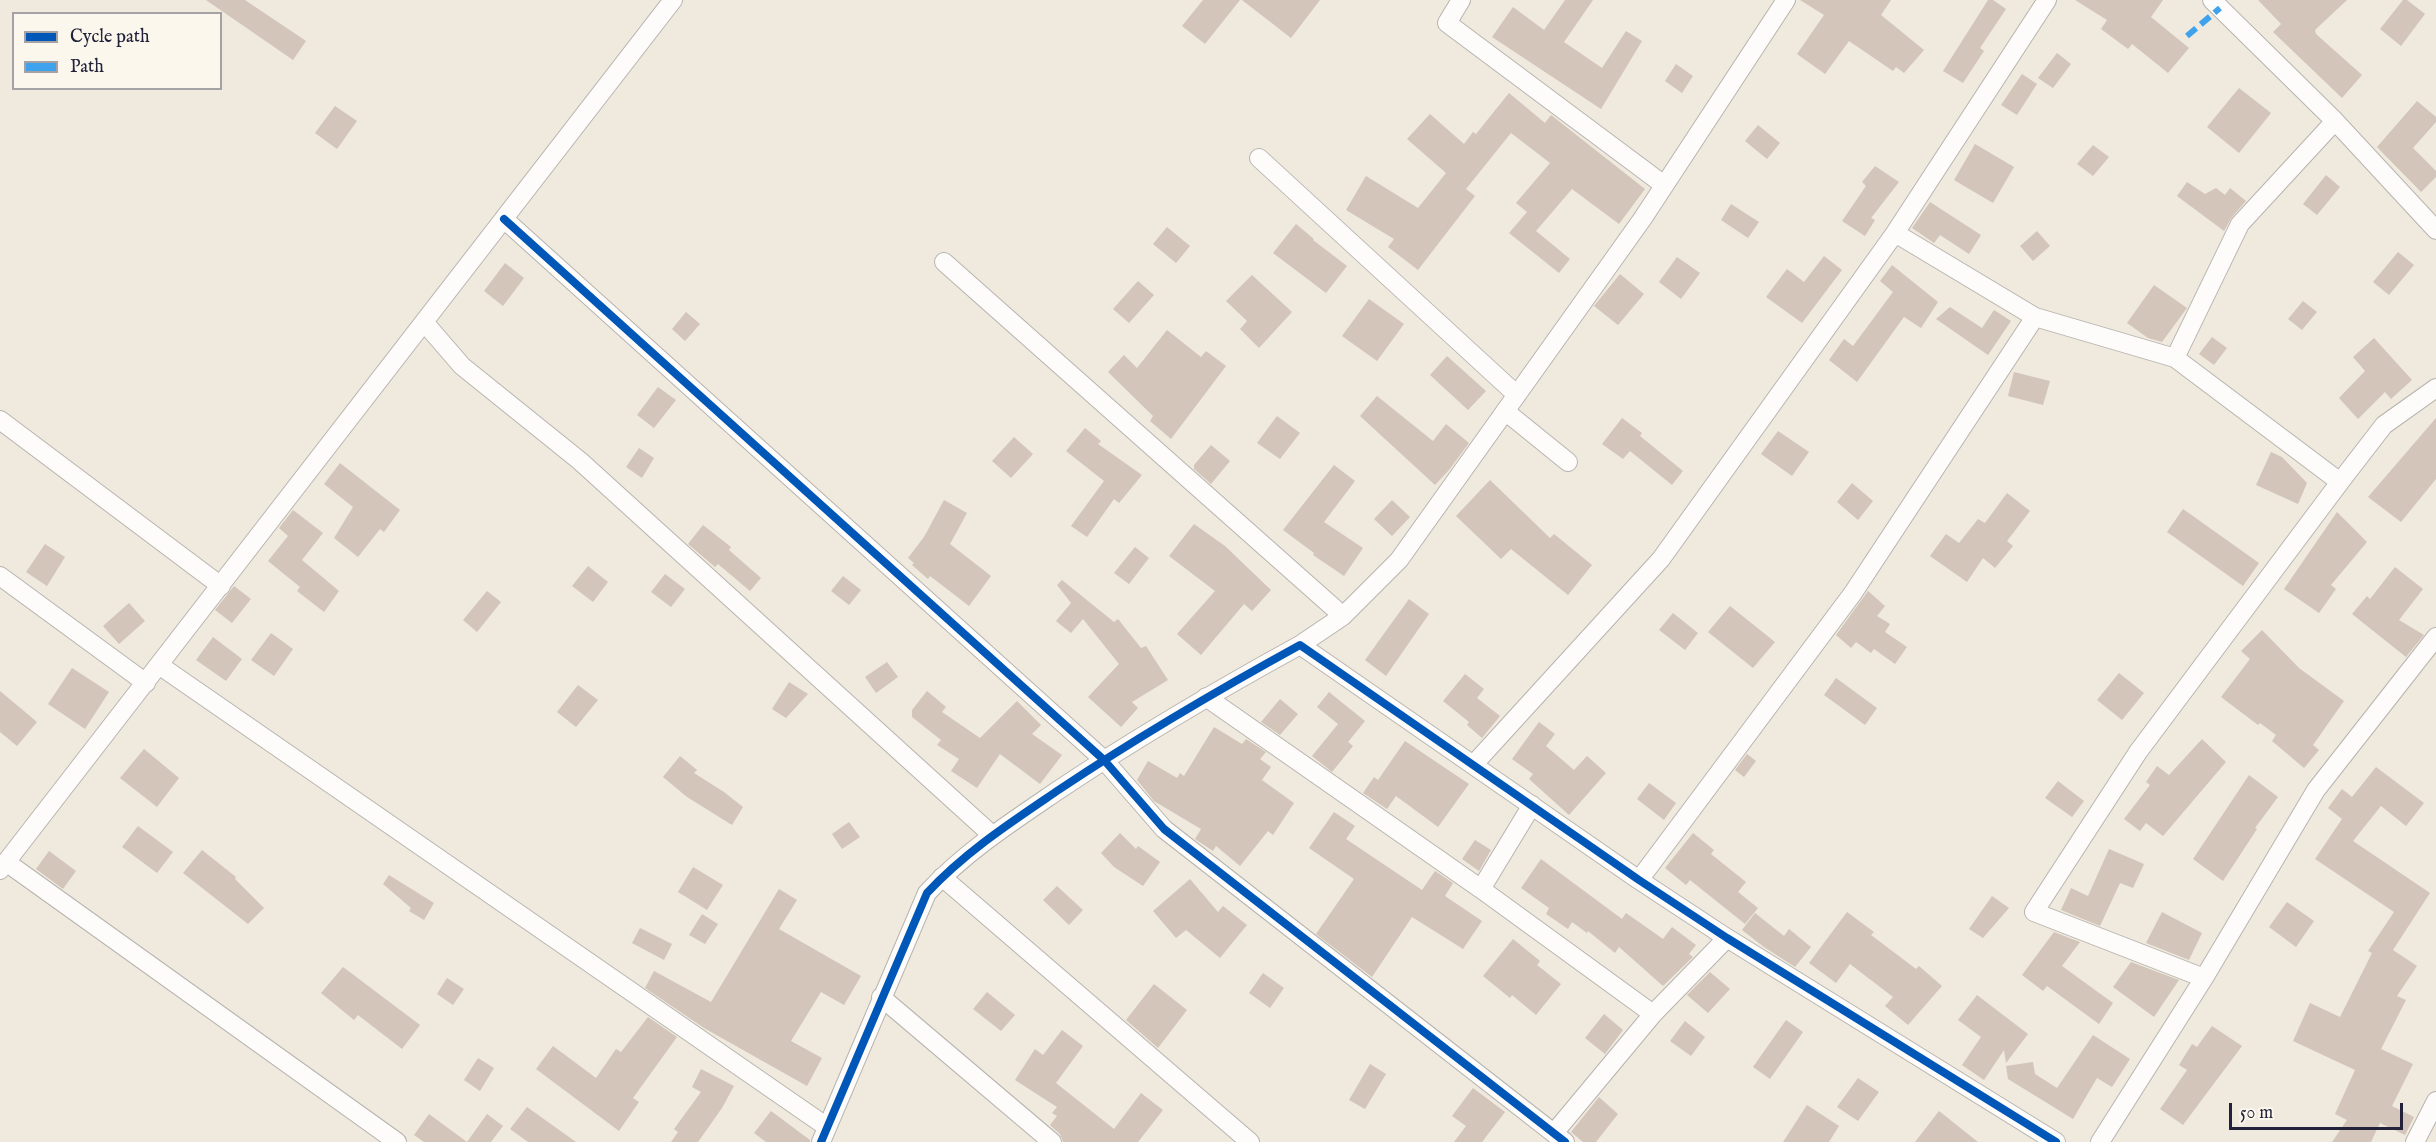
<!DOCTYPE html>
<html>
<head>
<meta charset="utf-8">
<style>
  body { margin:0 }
  #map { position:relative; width:2436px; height:1142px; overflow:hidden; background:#efe9de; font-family:"IM FELL English",serif }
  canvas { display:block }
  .legend { position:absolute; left:12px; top:12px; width:210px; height:78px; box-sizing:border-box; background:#fbf7ec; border:2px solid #a4a2a5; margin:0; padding:8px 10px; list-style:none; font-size:18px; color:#22223b }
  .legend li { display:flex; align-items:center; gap:12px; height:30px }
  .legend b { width:30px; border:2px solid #a4a2a5 }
  .scale { position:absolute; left:2229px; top:1103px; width:174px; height:27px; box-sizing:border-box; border:3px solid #22223b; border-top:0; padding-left:8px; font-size:18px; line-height:21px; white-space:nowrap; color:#22223b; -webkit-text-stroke:4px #fbf7ec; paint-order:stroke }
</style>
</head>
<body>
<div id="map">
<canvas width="2436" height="1142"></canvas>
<ul class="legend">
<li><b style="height:8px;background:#0057b8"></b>Cycle path</li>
<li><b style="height:8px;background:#3ea2ec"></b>Path</li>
</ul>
<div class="scale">50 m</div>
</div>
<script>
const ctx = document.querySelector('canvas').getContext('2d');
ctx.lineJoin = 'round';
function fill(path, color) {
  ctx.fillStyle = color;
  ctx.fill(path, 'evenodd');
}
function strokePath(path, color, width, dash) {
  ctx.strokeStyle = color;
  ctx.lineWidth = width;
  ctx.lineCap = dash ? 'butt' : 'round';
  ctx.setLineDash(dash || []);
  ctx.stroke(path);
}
fill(new Path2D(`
  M206 0H245L306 41 293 60Z
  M1203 0H1240L1205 44 1182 26Z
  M1242 0H1320L1291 38Z
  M1565 0H1593L1564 42 1602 68 1626 31 1642 41 1601 109 1492 37 1513 7 1544 30Z
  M1800 0H1891L1881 15 1924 50 1904 73 1896 67 1893 71 1849 41 1825 74 1797 54 1824 15Z
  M1988 0H1993L2006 9 1980 48 1984 51 1963 83 1943 71Z
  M2075 0H2163L2151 17 2189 48 2168 73 2132 44 2128 49 2101 29 2107 20Z
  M2258 0H2347L2315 30 2316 34 2362 75 2342 98 2273 32 2281 24Z
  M2403 0H2407L2425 14 2401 46 2380 29Z
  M2057 53 2071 64 2053 88 2038 78Z
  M1676 64 1693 76 1682 93 1665 81Z
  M2022 74 2037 84 2017 115 2001 105Z
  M2239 88 2271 113 2239 153 2207 127Z
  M1509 93 1545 123 1551 115 1645 189 1619 224 1572 189 1536 231 1570 259 1559 273 1509 233 1527 212 1516 203 1550 163 1511 133 1466 189 1475 196 1418 270 1388 247 1394 239 1346 210 1366 176 1418 208 1446 173 1407 139 1430 114 1464 144 1473 132 1476 134Z
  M2417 101 2436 117V122L2413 148 2436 171V177L2421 192 2377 147Z
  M335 106 357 121 337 149 315 133Z
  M1758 125 1780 143 1767 159 1745 141Z
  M1975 144 2014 167 1993 203 1954 180Z
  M2093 145 2109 157 2093 176 2077 164Z
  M1875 166 1899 182 1871 218 1875 220 1865 236 1842 221 1866 186 1862 182Z
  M2326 175 2340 187 2317 215 2303 204Z
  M2187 182 2205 194 2216 188 2225 195 2230 188 2246 201 2232 217 2224 231 2177 196Z
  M1930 202 1981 235 1969 254 1940 235 1934 243 1912 228Z
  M1731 204 1759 222 1748 238 1721 220Z
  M1296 224 1314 239 1313 240 1347 266 1326 293 1273 253Z
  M1167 227 1190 246 1176 263 1153 244Z
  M2037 231 2050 246 2033 261 2020 246Z
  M2398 252 2414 265 2389 295 2373 282Z
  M1824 256 1842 270 1802 323 1766 297 1787 269 1804 282Z
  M1677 257 1700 273 1681 299 1659 282Z
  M505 263 524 278 503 306 484 291Z
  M1892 265 1938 302 1921 328 1904 317 1857 382 1829 360 1844 339 1853 346 1893 292 1880 281Z
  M1620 274 1644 294 1618 325 1594 306Z
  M1252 275 1292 312 1259 348 1240 329 1247 321 1226 301Z
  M1138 281 1154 295 1129 323 1113 309Z
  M2154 285 2187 308 2162 342 2148 338 2127 323Z
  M1369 299 1404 324 1377 361 1342 336Z
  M2303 301 2317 312 2302 330 2288 319Z
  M1950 307 1982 328 1994 310 2011 321 1988 355 1936 319Z
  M686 312 700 324 685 341 672 329Z
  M1167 330 1201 357 1206 351 1226 366 1171 439 1150 421 1153 416 1108 372 1124 355 1137 368Z
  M2212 337 2227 348 2214 365 2199 354Z
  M2374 338 2412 380 2391 399 2385 392 2358 419 2339 398 2365 371 2353 357Z
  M1447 356 1486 391 1468 410 1430 375Z
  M2014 372 2050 381 2043 405 2008 396Z
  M658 387 676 400 654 428 637 415Z
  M1377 396 1433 441 1446 424 1469 443 1449 470 1435 485 1360 416Z
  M1277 416 1300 433 1280 459 1257 443Z
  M1622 418 1642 433 1640 436 1683 471 1672 485 1630 451 1623 459 1602 444Z
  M2436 418V479L2401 522 2368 497Z
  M1085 428 1101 441 1098 444 1142 475 1119 503 1114 499 1087 537 1071 526 1104 481 1066 451Z
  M1778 431 1809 452 1792 476 1761 454Z
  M1014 437 1033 454 1011 478 992 461Z
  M1211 445 1230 461 1211 484 1194 469V465Z
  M639 448 654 458 642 478 626 467Z
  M2271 452 2282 457 2307 483 2298 504 2256 485Z
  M340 463 400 510 384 532 380 529 358 557 334 538 353 507 324 484Z
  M1334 465 1355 481 1324 522 1363 548 1344 576 1313 555 1314 553 1283 530Z
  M1490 480 1550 538 1554 534 1592 565 1568 595 1511 549 1501 559 1456 516Z
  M1852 483 1873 501 1858 520 1837 502Z
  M2007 493 2030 511 2007 541 2013 546 1995 568 1983 558 1967 582 1930 556 1946 534 1959 543 1978 519 1985 523Z
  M944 500 967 513 950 544 991 576 969 606 930 576 928 579 912 565 914 563 908 558 924 537Z
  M1392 500 1410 517 1392 536 1374 519Z
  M2183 509 2259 563 2243 586 2167 532Z
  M293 510 323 533 302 560 339 591 324 612 297 591 300 587 268 561 288 536 279 528Z
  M2337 512 2367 542 2331 585 2336 589 2319 613 2284 589Z
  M1194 524 1225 546 1271 590 1252 611 1244 604 1201 655 1177 634 1215 591 1169 556Z
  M703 525 731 547 729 550 761 578 750 591 718 564 715 567 688 544Z
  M45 544 65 557 47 586 26 572Z
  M1135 547 1149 558 1129 584 1114 573Z
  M588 566 608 582 593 602 572 586Z
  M2395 567 2423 589 2399 620 2424 635 2406 657 2352 614 2367 596 2370 599Z
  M665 574 685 589 671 607 651 592Z
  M843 576 861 590 849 605 831 591Z
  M1062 580 1114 622 1118 619 1141 648 1146 646 1168 680 1132 702 1138 708 1121 727 1088 697 1119 664 1083 619 1071 633 1056 621 1071 603 1057 585Z
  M234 586 251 599 232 623 215 610Z
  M487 591 501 602 477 632 463 620Z
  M1868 591 1885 606 1877 616 1890 624 1885 632 1907 647 1895 664 1874 649 1871 653 1856 642 1851 648 1836 635Z
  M1409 599 1429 614 1386 676 1365 660Z
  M129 603 145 621 119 644 103 626Z
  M1730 606 1775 642 1753 668 1708 632Z
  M1673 613 1698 633 1685 650 1659 630Z
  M2262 630 2299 668 2344 701 2313 745 2319 750 2304 768 2272 741 2276 735 2260 723 2258 725 2221 697 2250 659 2241 651Z
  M271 633 293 649 274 676 251 660Z
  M213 637 242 659 226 681 196 660Z
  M887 662 898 677 876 693 865 677Z
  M72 668 109 692 85 729 48 704Z
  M2119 673 2144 693 2122 720 2097 700Z
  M1465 674 1484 689 1477 698 1500 716 1482 738 1467 725 1469 722 1443 701Z
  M1836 678 1877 708 1865 725 1824 695Z
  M789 682 808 694 786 718 772 709Z
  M578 685 598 700 576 727 557 712Z
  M0 691 37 722 17 746 0 732Z
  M927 691 946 707 942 712 980 738 1017 701 1041 725 1032 734 1062 755 1040 784 1000 754 977 788 951 771 959 759 937 745 941 740 912 717V710Z
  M1329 692 1365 721 1348 742 1353 746 1332 772 1312 756 1338 724 1317 707Z
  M1280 699 1298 714 1280 735 1261 722Z
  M1539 722 1555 734 1546 746 1574 770 1587 756 1606 773 1569 815 1529 779 1533 774 1512 759Z
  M1214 727 1242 744 1246 739 1266 752 1260 759 1271 767 1262 780 1294 803 1273 835 1268 831 1240 866 1216 846 1213 851 1195 839 1201 829 1154 801 1137 780 1148 761 1177 778 1180 773 1184 776Z
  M2202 739 2226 762 2163 836 2146 823 2140 831 2124 819 2150 785 2146 782 2157 766 2169 775Z
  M1405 741 1469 784 1438 827 1396 796 1387 809 1363 793 1374 777 1378 780Z
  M144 749 179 778 157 807 120 778Z
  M1747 754 1756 761 1744 777 1735 770Z
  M680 756 697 770 694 773 724 792 743 807 732 825 687 797 663 777Z
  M2376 767 2424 803 2406 826 2381 806 2353 841 2430 893 2393 950 2417 966 2397 996 2406 1000 2381 1049 2413 1064 2392 1106 2414 1117 2405 1135 2380 1123 2371 1142H2332L2347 1120 2335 1114 2355 1070 2293 1041 2310 1003 2340 1017 2372 953 2368 951 2394 912 2315 859 2342 819 2328 808 2342 789 2352 797Z
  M2249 775 2278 797 2255 828 2257 829 2223 881 2193 859Z
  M2058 781 2084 801 2072 817 2045 798Z
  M1649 783 1676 803 1664 820 1637 799Z
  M1334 812 1355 826 1346 839 1422 890 1435 871 1453 883 1445 896 1482 921 1463 949 1412 917 1372 977 1316 934 1354 879 1309 848Z
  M849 822 860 837 842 849 832 834Z
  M138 826 173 852 157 873 122 847Z
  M1120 833 1136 849 1138 846 1160 862 1143 886 1114 867 1101 853Z
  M1693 833 1714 850 1711 854 1746 882 1738 892 1758 908 1745 924 1690 880 1686 885 1665 868Z
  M1475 840 1491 850 1479 871 1462 859Z
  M2109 849 2144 864 2133 888 2120 883 2100 926 2061 910 2071 888 2088 896Z
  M202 850 236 877 235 879 264 908 248 924 183 873Z
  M49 851 76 871 63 889 36 869Z
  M1541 859 1622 919 1626 913 1663 939 1672 927 1696 945 1689 954 1693 957 1663 986 1619 947 1615 953 1588 931 1587 933 1572 922 1568 929 1546 914 1549 908 1521 888Z
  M693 867 723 885 707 910 678 892Z
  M389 875 434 903 424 920 409 911 411 908 383 884Z
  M1190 879 1218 912 1223 906 1247 925 1220 958 1186 930 1176 938 1153 911Z
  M1057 886 1083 910 1069 925 1043 900Z
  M779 889 797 900 779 929 861 976 844 1005 821 992 791 1041 822 1058 807 1086 704 1028 645 988 654 971 711 1002Z
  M1992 896 2009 908 1983 938 1969 929Z
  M2287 902 2314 921 2296 947 2269 927Z
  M1847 912 1874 932 1871 935 1916 969 1919 966 1942 986 1908 1025 1885 1006 1893 997 1850 964 1836 983 1809 963Z
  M2162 912 2202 933 2189 960 2146 943Z
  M1755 913 1784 936 1789 929 1811 947 1795 967 1764 947 1742 930Z
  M702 914 718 924 705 944 689 935Z
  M640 928 672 944 664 960 632 943Z
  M2054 932 2080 942 2062 966 2113 1003 2099 1024 2047 986 2043 991 2022 975Z
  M1513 939 1540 961 1537 965 1561 984 1536 1015 1512 995 1510 998 1483 976Z
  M2131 962 2179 980 2154 1017 2113 987Z
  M343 967 420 1025 402 1049 358 1015 354 1020 321 993Z
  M1710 972 1730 989 1708 1013 1687 995Z
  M1263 973 1284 988 1270 1008 1249 993Z
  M447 978 464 989 453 1005 437 994Z
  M1154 984 1187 1010 1158 1048 1126 1020Z
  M987 992 1015 1015 1001 1031 973 1009Z
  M1977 995 2028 1034 2006 1063 2004 1050 1984 1080 1962 1065 1981 1037 1958 1020Z
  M1604 1014 1623 1030 1605 1054 1585 1038Z
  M648 1017 677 1037 633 1098 639 1102 619 1131 536 1069 553 1046 596 1078 616 1049 621 1052Z
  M1786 1020 1803 1032 1770 1079 1753 1067Z
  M1685 1021 1705 1037 1691 1056 1670 1041Z
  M2212 1026 2242 1046 2183 1125 2160 1109 2187 1070 2179 1065 2192 1044 2197 1047Z
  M1062 1030 1083 1046 1056 1083 1114 1129 1141 1093 1163 1110 1138 1142H1063L1060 1134 1050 1125 1057 1116 1052 1113 1057 1107 1015 1080 1035 1049 1043 1055Z
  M2093 1035 2130 1059 2112 1087 2097 1078 2073 1119 2008 1079 2006 1066 2033 1062 2035 1074 2057 1088Z
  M478 1058 494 1068 480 1091 464 1080Z
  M1370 1064 1386 1074 1365 1109 1349 1100Z
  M701 1069 734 1086 722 1108 698 1142H671L678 1132 674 1129 701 1092 692 1087Z
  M1858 1078 1879 1092 1858 1121 1837 1107Z
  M1473 1088 1505 1112 1482 1142H1454L1466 1126 1452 1116Z
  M1599 1097 1618 1114 1596 1142H1583L1571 1132Z
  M1807 1105 1839 1126 1829 1142H1783Z
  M527 1107 576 1142H528L510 1129Z
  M771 1111 810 1140V1142H766L754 1133Z
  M1939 1111 1978 1142H1915Z
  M429 1114 467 1142H424L414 1135Z
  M487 1114 503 1126 491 1142H467Z`), '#d3c5b9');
const street = new Path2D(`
  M1461 0 1447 23 1664 185
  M2212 0 2335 121 2436 230
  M1259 158 1517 395
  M504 219 1104 760 1164 829 1565 1142
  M944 262 1343 616
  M2035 317 2175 358 2240 224 2335 121
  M424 322 462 366 580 461 992 835
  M1505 411 1568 462
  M0 420 221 586
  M2340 482 2384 425 2436 388
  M0 576 146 683
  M1300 645 1343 616 1399 560 1643 218 1786 0
  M159 665 827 1127
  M1206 697 1481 889 1532 805
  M1474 764 1661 559 1895 233 2047 0
  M6 862 397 1142
  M0 870 673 0
  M942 877 1250 1142
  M1639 880 1853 593 2035 317 1895 233
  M1481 889 1653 1014 1554 1133
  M2204 978 2316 790 2436 637
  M881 997 1052 1142
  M1653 1014 1727 938
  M821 1142 927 893C966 851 1013 821 1060 789 1138 737 1218 690 1300 645L1639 880 1727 938 2056 1142
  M2100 1142 2204 978 2034 912 2138 752 2340 482 2175 358
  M2415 1142 2436 1101`);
strokePath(street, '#b7b4af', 20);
strokePath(street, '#fdfcfa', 18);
strokePath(new Path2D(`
  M2187 36 2220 8`), '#3ea2ec', 6, [12, 6]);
strokePath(new Path2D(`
  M504 219 1104 760 1164 829 1565 1142
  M821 1142 927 893C966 851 1013 821 1060 789 1138 737 1218 690 1300 645L1639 880 1727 938 2056 1142`), '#0057b8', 8);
</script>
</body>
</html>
